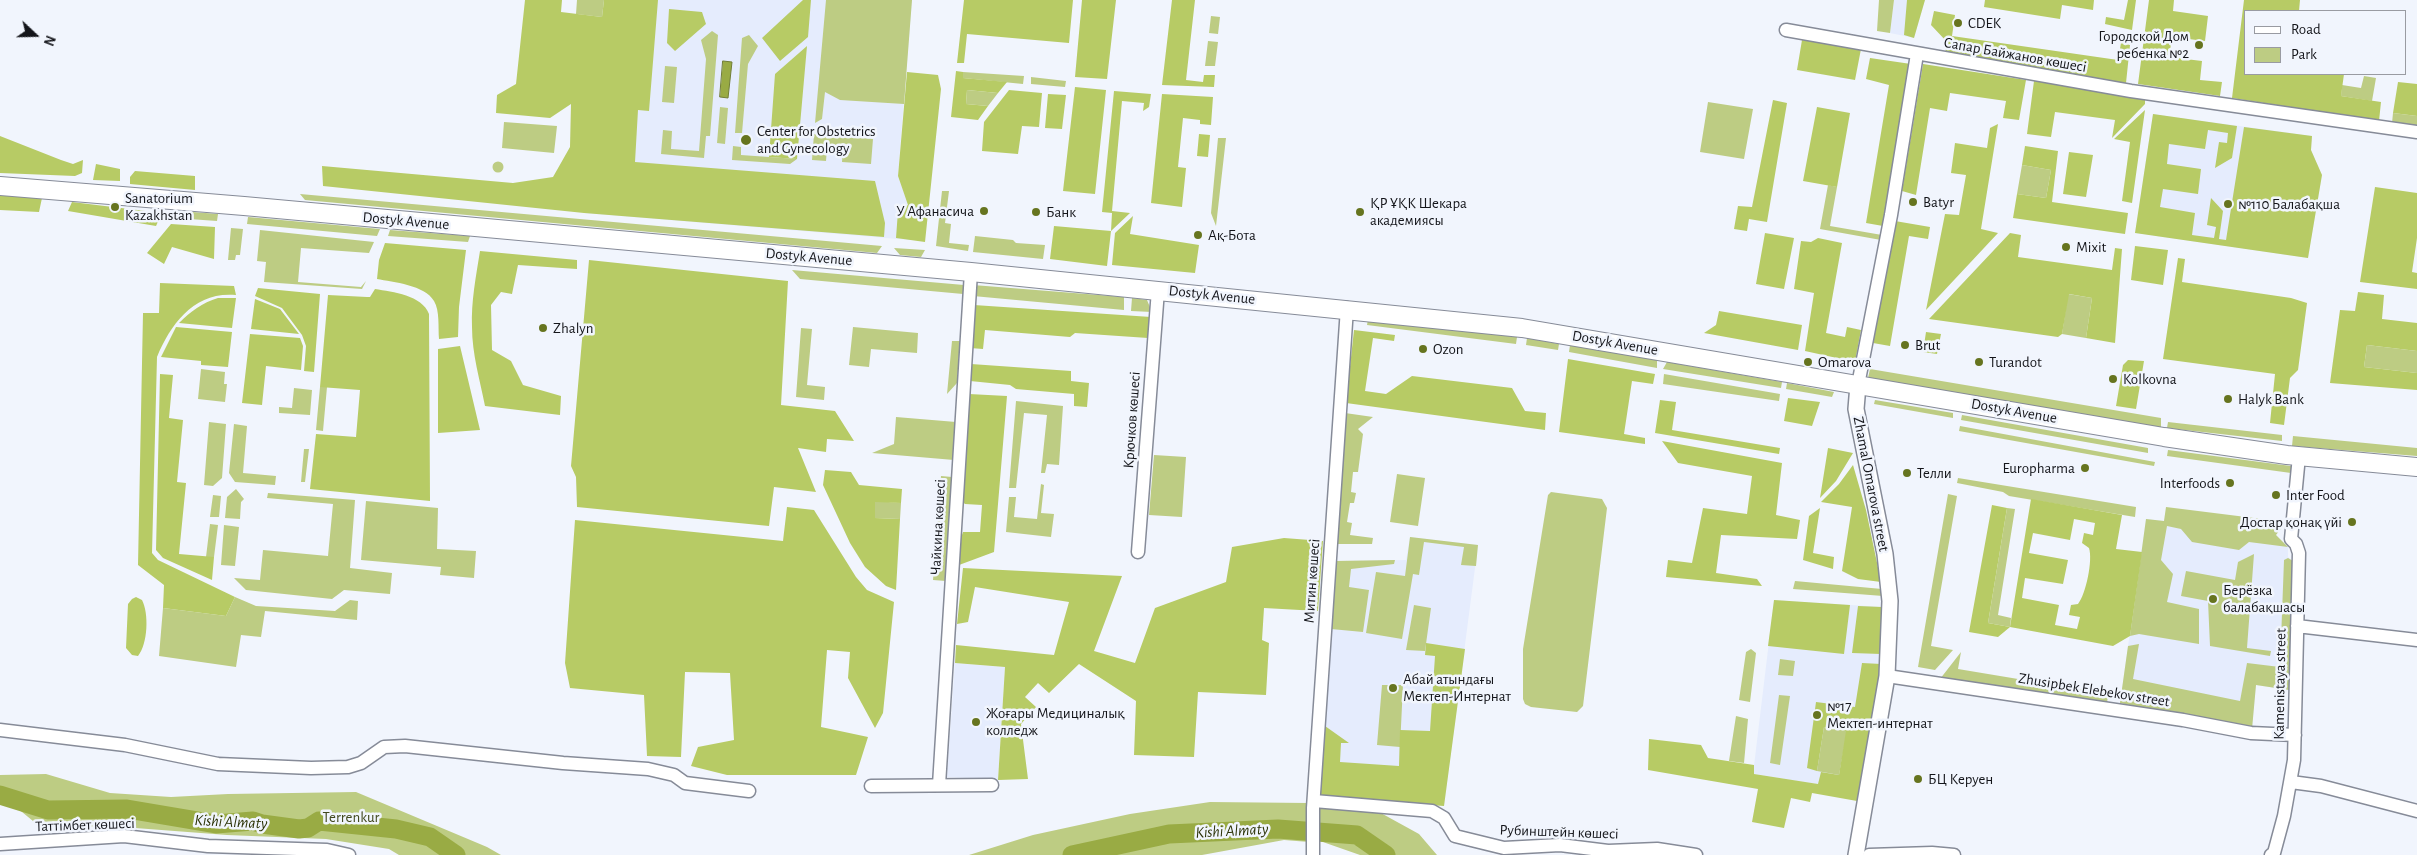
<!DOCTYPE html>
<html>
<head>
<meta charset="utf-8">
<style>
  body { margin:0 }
  #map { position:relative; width:2417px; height:855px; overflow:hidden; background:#f1f5fd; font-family:"Alegreya Sans",sans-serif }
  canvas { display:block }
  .legend { position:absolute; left:2244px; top:10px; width:162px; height:65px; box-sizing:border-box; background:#f1f5fd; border:1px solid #999ba2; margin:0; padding:6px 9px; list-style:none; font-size:15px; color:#14151a }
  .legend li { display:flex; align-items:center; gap:10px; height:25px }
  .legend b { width:25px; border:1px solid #999ba2 }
  .north { position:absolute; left:10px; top:10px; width:50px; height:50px; -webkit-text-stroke:4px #f1f5fd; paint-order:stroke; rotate:111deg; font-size:14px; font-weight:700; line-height:20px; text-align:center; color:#14151a }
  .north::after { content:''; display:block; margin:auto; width:18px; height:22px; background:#14151a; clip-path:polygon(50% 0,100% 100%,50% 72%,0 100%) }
</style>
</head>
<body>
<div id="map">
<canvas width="2417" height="855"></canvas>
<ul class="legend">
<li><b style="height:6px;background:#fff"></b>Road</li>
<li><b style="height:14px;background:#bdcc83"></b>Park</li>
</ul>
<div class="north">N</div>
</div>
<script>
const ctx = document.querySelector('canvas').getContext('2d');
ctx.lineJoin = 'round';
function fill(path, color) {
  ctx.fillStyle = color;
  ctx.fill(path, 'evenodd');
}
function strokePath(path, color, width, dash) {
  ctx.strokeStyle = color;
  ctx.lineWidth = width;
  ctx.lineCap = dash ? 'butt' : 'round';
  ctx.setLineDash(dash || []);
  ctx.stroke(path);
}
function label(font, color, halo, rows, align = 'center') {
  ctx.font = font + ' "Alegreya Sans",sans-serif';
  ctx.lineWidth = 5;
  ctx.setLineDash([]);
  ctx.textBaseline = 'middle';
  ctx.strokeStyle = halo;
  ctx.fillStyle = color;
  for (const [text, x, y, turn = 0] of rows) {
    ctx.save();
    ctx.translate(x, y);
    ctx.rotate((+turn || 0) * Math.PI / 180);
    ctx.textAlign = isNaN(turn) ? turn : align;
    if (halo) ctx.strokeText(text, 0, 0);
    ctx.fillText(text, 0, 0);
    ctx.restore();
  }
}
fill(new Path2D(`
  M604 0H912L898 176 912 215 910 240 584 213Z
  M1894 0H1925L1914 38 1890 33Z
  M2153 114 2312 136 2311 150 2322 175 2308 258 2135 233Z
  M2165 514 2270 529 2288 547V557L2293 561 2289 690 2256 685 2252 729 2120 703 2146 519 2164 521Z
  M1410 537 1478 545 1444 806 1320 797 1335 561 1406 560Z
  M1774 600 1882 607 1880 675 1859 791 1753 774Z
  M955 663 1005 667 998 780 947 777Z`), '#e5ecfd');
fill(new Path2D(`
  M577 0H604L602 17 576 14Z
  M826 0H912L904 104 840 100 825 92 822 119 815 123Z
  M1879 0H1894L1890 33 1877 31Z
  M1211 16 1220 17 1218 34 1209 33Z
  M712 31 718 35 710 136H706L704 158 661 154 663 130 672 131 671 149 699 151 706 59 701 40Z
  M749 35 758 46 748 64 742 133H735L742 38Z
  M1208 41 1218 42 1215 66H1205Z
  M665 66 677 67 674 103 662 102Z
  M963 72 1024 76 1023 84 963 78Z
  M2364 76 2376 78 2372 101 2341 96 2342 85 2361 88Z
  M1031 77 1066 81 1065 87 1031 84Z
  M967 90 998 93 988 106 966 104Z
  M1708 102 1753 109 1744 159 1700 152Z
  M720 107 728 108 725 144 717 143Z
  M2393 113 2417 116V126L2392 123Z
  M504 122 557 126 554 153 502 148Z
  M814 134 873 139 871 164 842 162 843 149 827 148 826 161 812 160Z
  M1218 138H1226L1216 226 1211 213Z
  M733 146 741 147V155L797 159 790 164 732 160Z
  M492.5 167a5.5 5.5 0 1 1 11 0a5.5 5.5 0 1 1-11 0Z
  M2022 165 2051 170 2046 198 2017 194Z
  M1828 185 1837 187 1830 226 1882 235 1881 240 1820 229Z
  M942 191H949L945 223 951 224 949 243 969 245 968 251 936 246Z
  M300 194 882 246 877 253 305 200Z
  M180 211 218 214 217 221 175 218Z
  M248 217 380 229 377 236 247 224Z
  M231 228 243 229 240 255H236L235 260H228Z
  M260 230 374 242 369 253 301 248 298 282 361 287 366 281 362 289 264 282 266 262 257 261Z
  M390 230 470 236 468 242 388 236Z
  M975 236 1013 240 1016 243 1045 245 1043 259 973 252Z
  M894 248 925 250 921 257 900 255Z
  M792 270 964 285 963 294 800 279Z
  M973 285 1124 297V310L973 296Z
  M2068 294 2092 298 2086 338 2062 334Z
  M1132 298 1147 300 1152 312 1131 311Z
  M1368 319 1517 337 1516 344 1367 325Z
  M853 327 918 333 917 353 871 349 869 367 849 365Z
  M801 328 812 329 807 385 825 387 824 400 796 397Z
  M1527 338 1559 344 1558 350 1526 345Z
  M952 341H960L957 383 947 394Z
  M1570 345 1657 360V368L1569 352Z
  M2367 345 2417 351V373L2364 367Z
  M1667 362 1782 382 1781 388 1663 369Z
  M201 369 225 372 224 384H227L225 402 198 399Z
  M1870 369 2161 418V428L1868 378Z
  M1664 374 1780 394 1779 401 1663 384Z
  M1787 383 1834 392 1832 397 1786 389Z
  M320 387H327L323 431 316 430Z
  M294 388 312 390 310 415 279 413V407L292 408Z
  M1875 400 1953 413V418L1874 404Z
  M1016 401 1063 406 1059 465 1047 464 1045 473H1041L1047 415 1024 413 1016 488H1009Z
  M1345 413 1373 417 1358 429 1363 434 1358 472H1353L1351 492 1356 493 1354 503H1350L1347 522 1352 523 1350 535 1373 538 1372 544H1336Z
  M1962 415 2148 448V453L1961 420Z
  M896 417 956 422 954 460 872 453 894 444Z
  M209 422 226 424 222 478 213 486 204 485Z
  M2168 422 2282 435V441L2167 428Z
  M234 424 247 426 243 473 276 476 275 485 235 482 229 473Z
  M1960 426 2155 462 2154 466 1959 431Z
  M2293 436 2417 448V456L2292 446Z
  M304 449H309L305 482H301Z
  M2168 450 2291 466V473L2167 456Z
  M1154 455 1186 457 1182 517 1149 515Z
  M1397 474 1425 478 1418 526 1390 522Z
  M941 476 952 477 946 581 933 580Z
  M1958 478 2136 507 2135 517 2009 496 2003 492 1957 483Z
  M1041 484 1044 485 1041 513 1054 514 1051 537 1006 532 1009 497H1016L1014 517 1037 519Z
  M236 489 244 499 241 502 240 519 225 518 227 497Z
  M1551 492 1602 499 1607 508 1583 706 1577 712 1531 707 1525 704 1523 699V649L1548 495Z
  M268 493 355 500 350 568 392 573 390 594 344 590 332 599 246 590 234 578 260 580 263 550 328 556 333 504 267 498Z
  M1948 494 1957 496 1931 646 1953 650 1935 670 1918 667Z
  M213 495 221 496 219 517H210Z
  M366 501 438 508 437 549 476 551 474 578 440 575 441 567 361 560Z
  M875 501 901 503 900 519 874 518Z
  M2166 507 2286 522 2276 535 2288 547 2249 542 2239 550 2192 542 2181 529 2167 526 2161 560 2173 574 2167 602 2199 609V644L2139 634 2130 636 2146 519 2164 521Z
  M2007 508 2015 509 1998 615 2011 618 2010 627 1988 623Z
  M210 524 218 525 214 557H206Z
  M224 525 239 527 235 566 221 565Z
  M1410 537 1478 545 1476 566 1461 565 1464 547 1424 542 1419 575 1413 574 1402 639 1366 633 1376 572 1405 576Z
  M2254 554 2247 648 2271 651 2270 656 2210 646 2208 601 2181 596 2186 571 2235 580 2238 562Z
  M2288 558 2293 561 2289 690 2256 685 2252 729 2120 703 2128 646 2139 644 2133 679 2240 701 2247 663 2280 667 2284 560Z
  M1395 560 1394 564 1351 569 1349 587 1369 590 1363 632 1331 629 1335 561Z
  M1795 581 1882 589 1883 596 1793 589Z
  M235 597 256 606 335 611 350 600 358 601 357 620 265 611 261 637 241 635 236 667 159 656 163 608 226 616Z
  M1414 605 1431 608 1425 651 1406 650Z
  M1751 649 1756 653 1750 702 1739 700 1746 652Z
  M1961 652 1958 669 2108 694 2107 704 1940 679Z
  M1780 659 1795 661 1793 676 1778 675Z
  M1382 685H1403L1400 747 1377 745Z
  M1779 695 1790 696 1780 765 1770 763Z
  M1736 716 1748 719 1744 763 1729 761Z
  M1824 727 1847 731 1839 775 1817 771Z
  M46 774 110 793 171 797 228 794 356 792 487 847 501 855H399L389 849 326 839 227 835 109 826 67 827 33 821 11 803 0 805V775Z
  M1210 802 1308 803 1309 842 1284 840 1202 855H969L1033 835 1130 814Z
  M1320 805 1379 812 1419 834 1437 855H1360L1320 841Z`), '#bdcc83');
fill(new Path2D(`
  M525 0H562L561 12 602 17 604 0H658L649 111 638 110 635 162 875 181 885 223 884 237 584 213 323 186 322 166 513 183 553 177 570 147 571 104 550 118 496 113 497 95 516 84Z
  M803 0H811L808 37 780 61 762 38Z
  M964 0H1073L1069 43 967 34 964 63H957Z
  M1082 0H1116L1107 79 1075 77Z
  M1172 0H1195L1186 80 1203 82 1204 75H1215L1214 87 1162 85Z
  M1907 0H1925L1914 38 1904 35Z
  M1985 0H2094L2093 10 2062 5 2060 19 1984 7Z
  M2128 0H2136L2132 30 2105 24 2106 17 2124 20Z
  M2149 0H2174L2173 11 2208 16 2205 41 2172 37 2169 57 2202 61 2200 80 2222 82 2220 96 2138 84Z
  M2244 0H2300L2299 11H2246V74H2344L2341 96 2381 102 2379 121 2232 98Z
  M669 9 702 12 706 24 675 51 667 43Z
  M1934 11 1955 15 1952 36 2118 60 2121 43 2130 45 2126 83 1945 54 1947 42 1931 25Z
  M1802 40 1861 49 1855 80 1797 70Z
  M807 46 797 159 769 157 775 74Z
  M1870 58 1911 64 1883 226 1866 223 1889 85 1866 79Z
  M1923 64 2026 80 2019 120 2003 118 2006 101 1950 93 1947 111 1930 108 1916 195 1902 191Z
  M956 71 963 72V78L1007 82 998 93 967 90 966 104 988 106 978 120 951 117Z
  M907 72 938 75 941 89 925 242 896 238 898 211 908 205 898 176Z
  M2034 81 2145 99V104L2112 138 2115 120 2055 112 2051 137 2027 134Z
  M2398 82 2417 84V116L2393 113Z
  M1075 87 1106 90 1095 194 1063 191Z
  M1009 90 1042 93 1039 127 1022 126 1018 154 982 151 984 122Z
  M1114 91 1151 94 1149 107 1143 111 1144 103 1122 101 1112 211 1130 213 1111 231 1107 266 1050 259 1054 226 1111 231 1112 213 1102 212Z
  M1048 94 1066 95 1062 129 1045 128Z
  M1162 94 1213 97 1211 125 1200 124V120L1183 118 1178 167 1186 168 1182 207 1151 203Z
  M1773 100 1787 103 1767 222 1749 219 1747 231 1734 229 1738 206 1752 207Z
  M1817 107 1850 113 1837 187 1803 181Z
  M2145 110 2132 203 2122 201 2130 142 2114 139Z
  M2153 114 2237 126 2232 158 2215 168 2219 142 2227 143 2228 133 2208 130 2205 149 2169 144 2167 164 2201 169 2198 194 2163 189 2160 207 2195 213 2192 235 2214 238 2216 227 2207 225 2211 198 2223 211 2219 239 2226 240 2244 127 2312 136 2311 150 2322 175 2308 258 2135 233Z
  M1998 124 1981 229 1998 233 1926 310 1945 214 1959 215 1966 175 1951 173 1955 143 1987 148 1990 128Z
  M1199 134 1210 135 1208 157 1197 156Z
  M0 136 61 160 73 164 83 160 82 173 75 176 0 173Z
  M2025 146 2058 151 2052 202 2128 213 2125 234 2013 218 2017 194 2046 198 2051 170 2022 165Z
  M2069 152 2093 155 2086 197 2063 194Z
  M96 164 120 169V181L93 180Z
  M135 171 195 176V190L130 184V177Z
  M2375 187 2417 193V238L2412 272 2417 273V289L2360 282Z
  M9 195 42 198 39 212 0 210V196Z
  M72 202 162 213 156 226 68 211Z
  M1133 216 1130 234 1199 245 1195 273 1112 265 1115 233Z
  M1895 221 1930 227 1928 239 1909 236 1890 346 1873 343Z
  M171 224 215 227 214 259 172 247 164 264 147 253Z
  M1765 233 1794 238 1784 289 1756 284Z
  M2010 233 2021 235 2018 257 2112 270 2115 248 2122 249 2115 343 2086 338 2092 298 2069 294 2062 334 2058 337 1929 319Z
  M1818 238 1842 243 1826 333 1845 337 1847 327 1861 330 1855 362 1805 351 1814 293 1794 289 1801 241 1811 242Z
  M385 243 466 250 459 307 458 337 439 339C438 328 440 311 434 301 425 285 393 282 377 279L379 260Z
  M2135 246 2168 250 2163 285 2131 280Z
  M480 251 577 260V269L518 265 512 294 501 292 491 305 492 350 511 361 523 385 561 396 560 415 485 406C480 380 472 354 472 327 471 302 476 276 480 251Z
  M2178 258 2185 259 2182 282 2291 298 2307 303 2298 370 2290 378 2284 425 2270 423 2275 374 2163 359Z
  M589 260 788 281 781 405 835 411 854 441 827 439 826 452 798 448 816 492 774 487 769 526 577 507 576 477 571 466Z
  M160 283 234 286 236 295C195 291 171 323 157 357L152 553 158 560 235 597 226 616 163 608 164 585 138 565 143 313H159Z
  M258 288 320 294 314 372 304 371 306 346 302 335 282 308 255 296Z
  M375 289C393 292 422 295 429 314L430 501 310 489 316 434 356 437 360 390 320 387 328 295 367 297H370Z
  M2358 292 2384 295 2382 319 2417 323V351L2367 345 2364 367 2417 373V390L2330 383 2340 310 2355 311Z
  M218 298H236L232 328 179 323C191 311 202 303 218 298Z
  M255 299 280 309 299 334 251 329Z
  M974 305 1151 317 1148 338 1075 333 1070 337 985 330 983 349 970 348Z
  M1719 311 1802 325 1798 350 1704 333 1716 325Z
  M176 327 232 332 228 367 201 365V361L161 357Z
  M1354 330 1395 335 1394 341 1373 338 1365 391 1386 394 1412 376 1512 388 1525 411 1546 413 1545 430 1346 403Z
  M1926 332 1941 334 1937 354 1923 352Z
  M250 334 300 338 303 346 301 370 266 366 262 405 242 403Z
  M460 346 480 430 438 433V349Z
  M1568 359 1655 374 1653 384 1632 381 1624 434 1645 438V444L1559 432Z
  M2128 360 2144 361 2136 409 2116 406 2123 365Z
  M971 364 1071 371V381L1089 383 1087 407 1074 406V394L1016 389 1010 385 970 381Z
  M160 374 173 375 169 418 183 420 177 482 186 483 179 554 214 557 212 580 163 558 156 550Z
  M969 394 1007 396 994 552 959 565 961 538 963 532H980L982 505 965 504 962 501Z
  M1788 398 1820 402 1812 426 1784 421Z
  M1660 400 1676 402 1672 430 1780 448 1779 454 1655 433Z
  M1662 441 1782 463 1776 515 1800 520 1797 539 1721 535 1716 573 1757 579 1762 586 1666 577 1668 560 1692 563 1703 508 1747 514 1752 476 1678 463Z
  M1828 448 1853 453 1836 481 1820 498Z
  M1853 465 1866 510 1881 582 1858 579 1842 571 1852 507 1821 502 1839 484Z
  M825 470 851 472 859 485 902 489 901 503 875 502V518L900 519 896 590 886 586 865 567 850 543 823 485Z
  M2031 499 2122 515 2116 549 2142 552 2130 636 2113 646 2010 627 1998 637 1969 632 1992 505 2007 508 1988 623 2010 627ZM2074 519 2095 523 2093 535 2084 533 2082 543 2089 548C2093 560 2086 594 2078 604L2071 605 2069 615 2080 617 2077 629 2055 625 2059 605 2022 598 2025 578 2063 584 2068 560 2029 553 2033 533 2070 540Z
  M787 507 814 510 856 577 867 590 894 602 883 713 875 728 848 678 850 652 827 650 821 727 868 737 856 775H727L691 766 698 747 734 740 730 673 685 672 681 757 647 756 644 695 570 688 565 663 575 520 783 541Z
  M1820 508 1813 553 1834 557 1833 569 1803 560 1809 516Z
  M1284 538 1323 541 1318 611 1264 608 1262 640 1269 643 1266 695 1198 692 1194 757 1134 755 1136 701 1079 664 1049 693 1038 683 1025 697 1036 707 1021 724 1028 779 998 780 1005 667 955 663 956 645 1054 655 1069 602 975 587 968 622 957 624 963 568 1122 576 1094 651 1135 663 1155 608 1226 582 1232 547Z
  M136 597 142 600C149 613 148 644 138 656L132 655 126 648 128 604 132 599Z
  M1774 600 1850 605 1844 654 1768 646Z
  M1858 606 1882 607 1881 654 1852 653Z
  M1426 643 1465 649 1444 806 1320 797 1325 726 1349 743H1341L1340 762 1399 766 1400 730 1430 731 1435 656 1425 655Z
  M1862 663 1881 664 1857 801 1812 793 1810 802 1791 798 1784 828 1752 822 1758 789 1648 770 1649 739 1701 745 1708 758 1754 765V774L1818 784 1821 772 1839 775 1846 731 1824 727 1817 771 1807 768 1816 702 1855 707Z`), '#b7cb65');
const water = new Path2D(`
  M723 61 732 62 728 98 720 97Z`);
fill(water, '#99ab44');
strokePath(water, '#717e37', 1);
strokePath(new Path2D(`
  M0 795 48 810 127 809 216 824 253 821 262 824 299 829 308 828 319 821 396 829 430 837 456 855
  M1072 855 1169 834 1278 829 1357 835 1386 855`), '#99ab44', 19);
const minor = new Path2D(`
  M1786 30 2131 91 2417 132
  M1858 385 1891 215 1917 54
  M1138 552 1158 290
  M2297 626 2417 640
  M1887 676 2183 720 2251 733 2295 735
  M0 730 125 745 218 764 311 768 348 767 361 763 384 747 405 746 563 763 648 769 674 775 685 783 749 791
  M2291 782 2321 786 2417 811
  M939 785 971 272
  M871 786 992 785
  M1314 801 1432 811 1444 818 1455 836 1504 848 1560 845 1608 851 1657 849 1696 855
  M0 844 124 836 208 846 327 850 349 855
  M1313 855V808L1347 308
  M1869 855 1932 853 1954 855
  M2271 855 2274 853 2284 816 2294 760 2299 553 2296 544 2291 539 2299 456`);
const tertiary = new Path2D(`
  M1856 855 1887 676 1890 601 1885 554 1856 409 1858 385`);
const secondary = new Path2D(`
  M0 186 244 206 971 272 1522 328 2164 437 2287 455 2417 467`);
strokePath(minor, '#868b98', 15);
strokePath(tertiary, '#868b98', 18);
strokePath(secondary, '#868b98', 20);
strokePath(minor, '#fff', 12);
strokePath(tertiary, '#fff', 15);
strokePath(secondary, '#fff', 18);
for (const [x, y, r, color] of [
  [1958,23,5,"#66741f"],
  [2199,45,5,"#66741f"],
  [746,140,6,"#66741f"],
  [1913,202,5,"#66741f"],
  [2228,204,5,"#66741f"],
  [115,207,5,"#66741f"],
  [984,211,5,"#66741f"],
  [1036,212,5,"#66741f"],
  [1360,212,5,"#66741f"],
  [1198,235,5,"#66741f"],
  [2066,247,5,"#66741f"],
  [543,328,5,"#66741f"],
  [1905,345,5,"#66741f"],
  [1423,349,5,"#66741f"],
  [1808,362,5,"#66741f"],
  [1979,362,5,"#66741f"],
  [2113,379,5,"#66741f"],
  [2228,399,5,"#66741f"],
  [2085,468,5,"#66741f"],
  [1907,473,5,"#66741f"],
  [2230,483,5,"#66741f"],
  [2276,495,5,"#66741f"],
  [2352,522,5,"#66741f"],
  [2213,599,5,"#66741f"],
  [1393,688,5,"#66741f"],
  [1817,715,5,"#66741f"],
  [976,722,5,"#66741f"],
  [1918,779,5,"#66741f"]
]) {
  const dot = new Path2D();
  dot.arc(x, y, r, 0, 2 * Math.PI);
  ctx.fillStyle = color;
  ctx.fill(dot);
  strokePath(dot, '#f1f5fd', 2);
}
label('15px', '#14151a', '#f1f5fd', [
  ["CDEK",1968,23],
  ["Городской Дом",2189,36,"right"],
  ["ребенка №2",2189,53,"right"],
  ["Center for Obstetrics",757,131],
  ["and Gynecology",757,148],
  ["Sanatorium",125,198],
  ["Kazakhstan",125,215],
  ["Batyr",1923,202],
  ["ҚР ҰҚК Шекара",1370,203],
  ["академиясы",1370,220],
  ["№110 Балабақша",2238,204],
  ["У Афанасича",974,211,"right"],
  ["Банк",1046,212],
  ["Ақ-Бота",1208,235],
  ["Mixit",2076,247],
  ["Zhalyn",553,328],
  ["Brut",1915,345],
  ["Ozon",1433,349],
  ["Omarova",1818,362],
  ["Turandot",1989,362],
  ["Kolkovna",2123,379],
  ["Halyk Bank",2238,399],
  ["Europharma",2075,468,"right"],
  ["Телли",1917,473],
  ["Interfoods",2220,483,"right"],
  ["Inter Food",2286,495],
  ["Достар қонақ үйі",2342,522,"right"],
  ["Берёзка",2223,590],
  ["балабақшасы",2223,607],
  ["Абай атындағы",1403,679],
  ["Мектеп-Интернат",1403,696],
  ["№17",1827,706],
  ["Мектеп-интернат",1827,723],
  ["Жоғары Медициналық",986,713],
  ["колледж",986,730],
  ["БЦ Керуен",1928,779]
], 'left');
label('15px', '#14151a', '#f1f5fd', [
  ["Сапар Байжанов көшесі",2015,55,10],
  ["Dostyk Avenue",406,221,5],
  ["Dostyk Avenue",809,257,5],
  ["Dostyk Avenue",1212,295,6],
  ["Dostyk Avenue",1615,343,10],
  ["Dostyk Avenue",2014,411,10],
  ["Крючков көшесі",1132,420,-86],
  ["Zhamal Omarova street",1871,484,79],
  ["Чайкина көшесі",938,527,-87],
  ["Митин көшесі",1312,581,-86],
  ["Kamenistaya street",2280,684,-89],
  ["Zhusipbek Elebekov street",2094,690,9],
  ["Таттімбет көшесі",85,825,-2],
  ["Рубинштейн көшесі",1559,832,2]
]);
label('15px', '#41491f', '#f1f5fd', [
  ["Terrenkur",351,817]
]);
label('italic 16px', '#2c3307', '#f1f5fd', [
  ["Kіshі Almaty",231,822,3],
  ["Kіshі Almaty",1232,831,-3]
]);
</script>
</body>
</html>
